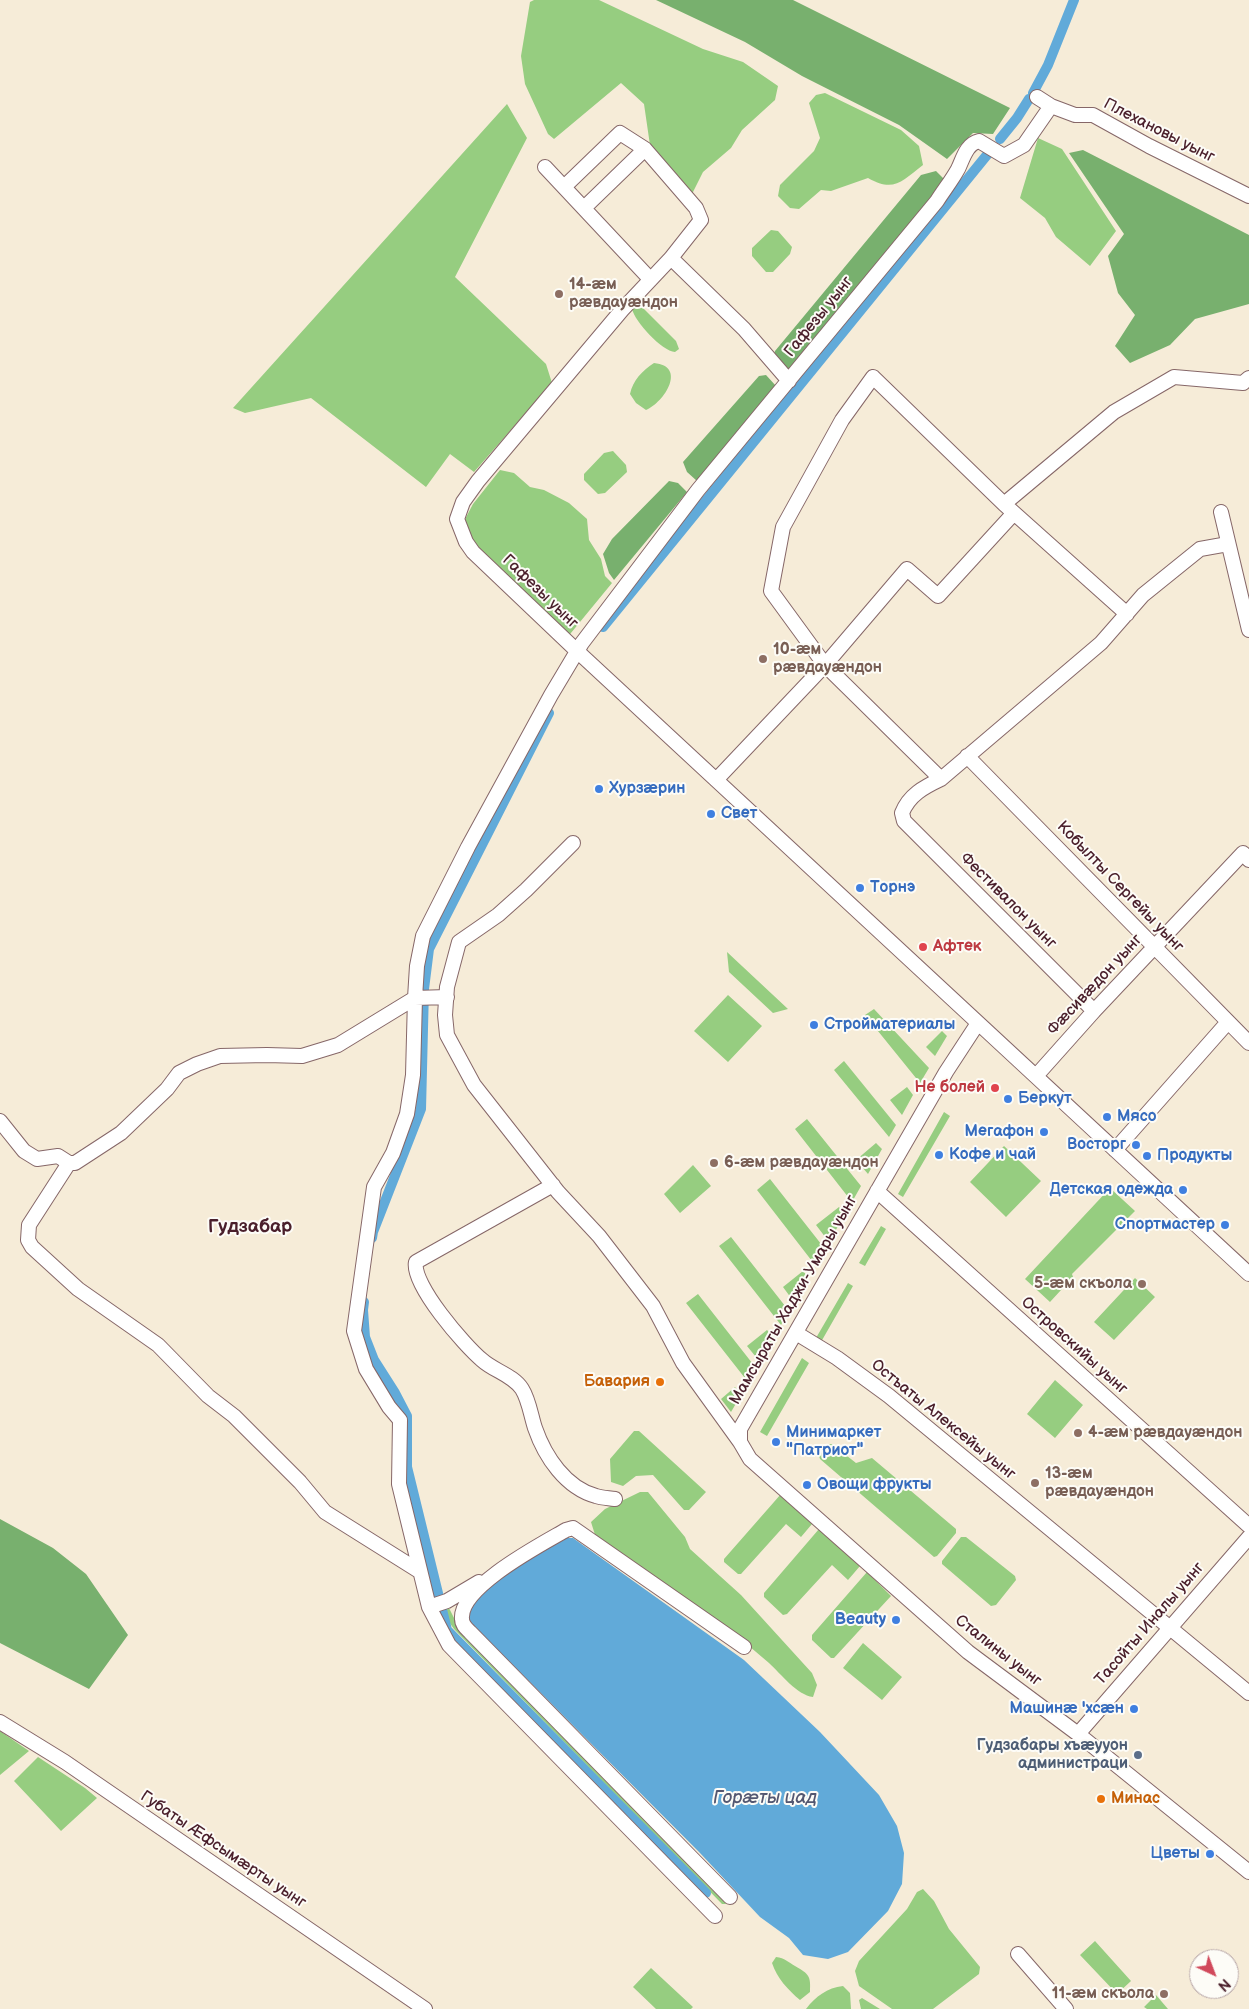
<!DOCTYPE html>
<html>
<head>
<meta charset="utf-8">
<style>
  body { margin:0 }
  #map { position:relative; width:1249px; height:2009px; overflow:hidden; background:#f6ecd8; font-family:"Balsamiq Sans",sans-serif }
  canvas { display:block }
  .north { position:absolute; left:1189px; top:1949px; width:50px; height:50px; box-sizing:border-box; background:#fdfcf7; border:1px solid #b5a4a5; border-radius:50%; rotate:137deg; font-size:14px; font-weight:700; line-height:20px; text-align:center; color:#4a1f2b }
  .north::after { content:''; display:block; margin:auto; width:18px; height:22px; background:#d1495b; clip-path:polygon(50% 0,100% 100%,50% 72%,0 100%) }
</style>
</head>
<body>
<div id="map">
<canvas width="1249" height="2009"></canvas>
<div class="north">N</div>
</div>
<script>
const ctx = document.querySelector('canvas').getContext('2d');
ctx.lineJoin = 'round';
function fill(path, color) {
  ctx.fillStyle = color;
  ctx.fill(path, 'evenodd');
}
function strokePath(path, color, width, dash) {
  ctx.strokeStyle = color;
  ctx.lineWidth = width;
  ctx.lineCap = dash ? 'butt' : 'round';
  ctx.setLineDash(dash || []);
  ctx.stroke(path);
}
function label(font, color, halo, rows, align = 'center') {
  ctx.font = font + ' "Balsamiq Sans",sans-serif';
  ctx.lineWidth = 4;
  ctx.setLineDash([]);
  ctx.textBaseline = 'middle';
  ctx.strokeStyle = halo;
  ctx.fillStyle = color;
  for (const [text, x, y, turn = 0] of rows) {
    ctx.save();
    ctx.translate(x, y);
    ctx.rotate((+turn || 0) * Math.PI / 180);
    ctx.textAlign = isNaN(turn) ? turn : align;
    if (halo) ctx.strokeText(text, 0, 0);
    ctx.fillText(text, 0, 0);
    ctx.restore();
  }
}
fill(new Path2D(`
  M534 0H599L703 49 743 62 778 86 775 100 742 130 731 148 703 172 691 196 652 159 644 104 621 83 554 139 548 134 525 84 521 56 530 2Z
  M825 93 901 130 919 146 923 165C902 181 894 193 868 178L831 191 821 190 799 209 790 208 778 196 780 185 814 151 820 138 809 103 816 95Z
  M507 104 527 138 455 277 546 364 552 383 474 472 450 454 426 487 311 398 245 413 233 408Z
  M1038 138 1062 149 1116 231 1090 266 1056 237 1045 218 1020 198Z
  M771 230 778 231 792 247 790 254 773 272H766L752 256V248Z
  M639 304 676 341 679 349 675 352C662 351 635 322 632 309Z
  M654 363C687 366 665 402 646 410L636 403 630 394C633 380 642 371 654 363Z
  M613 451 626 465 627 472 605 493 598 494 584 480V474L604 453Z
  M500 470 514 473 530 487 544 490 569 503 587 519 589 540 601 559 605 576 612 583 566 639 469 554 463 523 473 504Z
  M727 952 788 1009 773 1013 729 972Z
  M728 995 762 1026 728 1062 694 1031Z
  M874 1009 929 1068 920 1083 865 1015Z
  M942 1031 947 1036 935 1056 926 1047Z
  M844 1061 896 1125 889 1137 834 1070Z
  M907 1087 913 1095 902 1115 890 1100Z
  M944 1112 950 1116 903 1197 898 1194Z
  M807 1119 861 1186 852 1202 795 1129Z
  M876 1143 882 1149 868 1174 856 1160Z
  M1004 1146 1041 1181 1006 1217 970 1182Z
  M693 1165 711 1186 680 1213 664 1194Z
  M770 1179 825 1249 815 1265 757 1190Z
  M1110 1188 1135 1211 1072 1274 1073 1277 1050 1302 1025 1279Z
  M839 1207 845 1214 829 1242 816 1225Z
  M881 1226 886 1229 865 1266 859 1263Z
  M731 1237 789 1311 781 1325 719 1246Z
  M803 1271 808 1277 794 1302 783 1287Z
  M1135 1278 1155 1297 1114 1340 1094 1322Z
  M848 1283 853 1286 821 1342 816 1338Z
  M698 1294 756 1368 748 1382 686 1303Z
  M767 1330 774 1338 760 1362 747 1346Z
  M802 1358 809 1363 767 1436 760 1432Z
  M1055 1380 1083 1405 1055 1438 1027 1414Z
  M735 1387 741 1395 731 1412 721 1399Z
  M634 1431H639L706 1492 689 1510H684L653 1475 636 1476 623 1486 611 1482 610 1459Z
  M828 1444H832L856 1463 872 1458 956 1529V1533L937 1556 934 1557 820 1459 819 1456Z
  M640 1492H648L685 1537 690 1549 741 1595 812 1673 817 1685 813 1697C797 1695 781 1674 769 1663 716 1616 654 1578 596 1538L591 1522 605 1509Z
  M781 1494 812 1524 801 1537 786 1524 741 1574H738L724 1562V1559Z
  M819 1529 860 1566 848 1580 832 1565 787 1614 783 1615 764 1597V1593Z
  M961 1537H966L1015 1576 1016 1580 996 1605 991 1606 942 1564V1561Z
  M867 1572 891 1596 834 1658H831L812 1640V1635Z
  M449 1608 459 1628 725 1901 726 1904H722L454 1629 449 1622 446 1610Z
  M863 1643 902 1677 882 1700 843 1668Z
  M0 1731 29 1751 0 1775Z
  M38 1757 85 1788 97 1798 61 1831 14 1781Z
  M923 1889 934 1901 949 1929 980 1967 979 1974 933 2009H892L859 1986 855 1971 859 1961 907 1909 917 1892Z
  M1095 1941 1131 1981 1117 1994 1080 1955Z
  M776 1957C785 1958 788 1962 795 1966 809 1974 811 1976 810 1992L800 2000C788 1990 777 1978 772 1963Z
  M651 1968 693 2007 691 2009H656L633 1987Z
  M843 1986 850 1993 851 2009H806C816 1996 827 1988 843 1986Z
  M1156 1995 1168 2009H1147L1144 2007Z
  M862 1998 880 2009H861L859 2000Z`), '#96cd80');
fill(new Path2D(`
  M656 0H793L1010 108 993 134 973 133 947 159 899 125 802 76 745 42Z
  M1083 150 1249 235V304L1195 319 1170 345 1130 363 1115 346 1135 315 1118 293 1108 256 1124 234 1069 153Z
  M936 171 945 180 784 376 772 363 775 351 921 175Z
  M766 375 776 386 697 481 687 472 683 462 759 376Z
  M669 481 678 483 687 492 614 580 609 573 603 554 612 539Z
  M0 1519 53 1548 86 1574 128 1635 89 1689 0 1643Z`), '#78b06e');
fill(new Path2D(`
  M567 1538H573L744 1660 820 1732 879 1795 897 1826 904 1853 902 1884 888 1911 848 1952 828 1959 803 1955 789 1938 760 1917 700 1853 477 1629 467 1622 469 1609 499 1576Z`), '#61aad9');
strokePath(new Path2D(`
  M1033 93 1048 65 1074 0
  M1000 139 1017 118 1029 99
  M603 627 991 150
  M372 1238 373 1232 421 1109 424 989 429 949 549 713
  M364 1302 363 1310 365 1337 374 1360 395 1393 407 1416V1467L447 1630 706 1893`), '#61aad9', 10);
const minor = new Path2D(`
  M1051 106 1075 115H1093L1149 146 1249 196
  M545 167 650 279
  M564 187 620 133 645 149 696 208 701 220 671 258 622 310 478 481 463 502 457 519 466 542 473 552 577 651 1249 1274
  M584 208 645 149
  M671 258 744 329 789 381
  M1004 504 1114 412 1174 377 1243 383 1249 378
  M1221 512 1249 630
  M967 756 1249 1043
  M941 779 825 665 771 591 783 527 842 420 873 377 1004 504 1127 614
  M716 780 825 665 907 569 938 596 1014 513
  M573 843 526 890 498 915 459 942 447 987 445 1015 447 1035 474 1085 558 1192 599 1236 653 1306 683 1363 740 1442 750 1459 968 1652 1078 1734 1249 1872
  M447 997 415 998 417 966 423 936 468 847 551 695 582 643 698 490 937 201C944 190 952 180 958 169 963 159 966 144 979 141L1004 156 1024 145 1051 106 1037 97
  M415 998 413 1075 407 1114 393 1153 374 1187 354 1331 366 1369 389 1407 400 1420 399 1484 429 1607 449 1645 715 1916
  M1094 1011 904 821 902 813C909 795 924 787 941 779L1101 643 1143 595 1200 549 1228 544
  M1036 1076 1094 1011 1243 853 1249 860
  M0 1121 24 1151 37 1159 58 1156 69 1163H75L121 1133 167 1089 179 1073 197 1064 220 1056 267 1055 302 1056 338 1045 415 998
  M1115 1150 1228 1022
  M69 1163 29 1225 28 1240 32 1247 78 1289 158 1345 208 1396 234 1416 300 1482 325 1512 419 1571
  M553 1185 416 1262C411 1284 465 1346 482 1360 494 1371 513 1375 522 1389 529 1400 531 1416 535 1428 545 1457 566 1488 596 1496 602 1498 609 1498 615 1499
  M877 1191 1249 1526
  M796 1333 837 1358 889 1396 1249 1693
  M740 1442V1429L946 1072 978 1023
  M429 1607 447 1601 479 1582
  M0 1722 65 1762 425 2009
  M1078 1734 1249 1537
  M730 1897 470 1632C466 1628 462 1625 462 1619 459 1587 542 1544 566 1530L573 1528 744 1647
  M1018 1954 1066 2009`);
strokePath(minor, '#866768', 16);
strokePath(minor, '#fff', 14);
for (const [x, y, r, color] of [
  [559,294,5,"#8d6e63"],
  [763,659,5,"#8d6e63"],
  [599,789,5,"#3f7fe0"],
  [711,814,5,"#3f7fe0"],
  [860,888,5,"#3f7fe0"],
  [923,947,5,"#e0444e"],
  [814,1025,5,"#3f7fe0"],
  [995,1088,5,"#e0444e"],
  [1008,1099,5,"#3f7fe0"],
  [1107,1117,5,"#3f7fe0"],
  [1044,1132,5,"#3f7fe0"],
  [1136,1145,5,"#3f7fe0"],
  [939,1155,5,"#3f7fe0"],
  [1147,1156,5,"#3f7fe0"],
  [714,1163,5,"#8d6e63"],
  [1183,1190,5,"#3f7fe0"],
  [1225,1225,5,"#3f7fe0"],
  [1142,1284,5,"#8d6e63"],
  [660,1382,5,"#e8710a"],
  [1078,1433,5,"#8d6e63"],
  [776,1442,5,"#3f7fe0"],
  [1035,1483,5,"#8d6e63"],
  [807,1485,5,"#3f7fe0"],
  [896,1620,5,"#3f7fe0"],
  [1134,1709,5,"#3f7fe0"],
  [1138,1755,5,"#5c6f8a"],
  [1101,1799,5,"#e8710a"],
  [1210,1854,5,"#3f7fe0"],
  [1164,1994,5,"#8d6e63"]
]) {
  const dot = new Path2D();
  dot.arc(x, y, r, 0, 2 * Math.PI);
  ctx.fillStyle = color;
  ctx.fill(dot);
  strokePath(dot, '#fdfcf7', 2);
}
label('16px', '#4a1f2b', '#fdfcf7', [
  ["Плехановы уынг",1159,131,27],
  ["Гафезы уынг",819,317,-51],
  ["Гафезы уынг",540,592,44],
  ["Кобылты Сергейы уынг",1120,887,46],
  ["Фестивалон уынг",1008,901,45],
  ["Фæсивæдон уынг",1095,985,-47],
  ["Мамсыраты Хаджи-Умары уынг",794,1300,-60],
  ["Островскийы уынг",1074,1346,42],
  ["Остъаты Алексейы уынг",943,1420,39],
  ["Тасойты Иналы уынг",1150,1624,-49],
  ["Сталины уынг",998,1651,38],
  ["Губаты Æфсымæрты уынг",223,1850,34]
]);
label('bold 16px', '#785e54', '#fdfcf7', [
  ["14-æм",569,285],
  ["рӕвдауӕндон",569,303],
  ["10-æм",773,650],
  ["рӕвдауӕндон",773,668],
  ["6-æм рӕвдауӕндон",724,1163],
  ["5-æм скъола",1132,1284,"right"],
  ["4-æм рӕвдауӕндон",1088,1433],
  ["13-æм",1045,1474],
  ["рӕвдауӕндон",1045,1492],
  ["11-æм скъола",1154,1994,"right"]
], 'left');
label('bold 16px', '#366cbe', '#fdfcf7', [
  ["Хурзæрин",609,789],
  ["Свет",721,814],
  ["Торнэ",870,888],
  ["Стройматериалы",824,1025],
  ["Беркут",1018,1099],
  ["Мясо",1117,1117],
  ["Мегафон",1034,1132,"right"],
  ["Восторг",1126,1145,"right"],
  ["Кофе и чай",949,1155],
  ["Продукты",1157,1156],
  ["Детская одежда",1173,1190,"right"],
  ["Спортмастер",1215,1225,"right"],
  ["Минимаркет",786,1433],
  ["\"Патриот\"",786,1451],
  ["Овощи фрукты",817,1485],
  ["Beauty",886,1620,"right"],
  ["Машинæ 'хсæн",1124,1709,"right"],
  ["Цветы",1200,1854,"right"]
], 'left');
label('bold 16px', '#be3a42', '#fdfcf7', [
  ["Афтек",933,947],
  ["Не болей",985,1088,"right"]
], 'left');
label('bold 16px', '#c56008', '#fdfcf7', [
  ["Бавария",650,1382],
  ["Минас",1111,1799,"left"]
], 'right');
label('bold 16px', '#4e5e75', '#fdfcf7', [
  ["Гудзабары хъæууон",1128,1746],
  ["администраци",1128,1764]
], 'right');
label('italic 18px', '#535771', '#fdfcf7', [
  ["Горӕты цад",765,1798]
]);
label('bold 19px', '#4a1f2b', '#fdfcf7', [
  ["Гудзабар",250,1227]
]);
</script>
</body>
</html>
